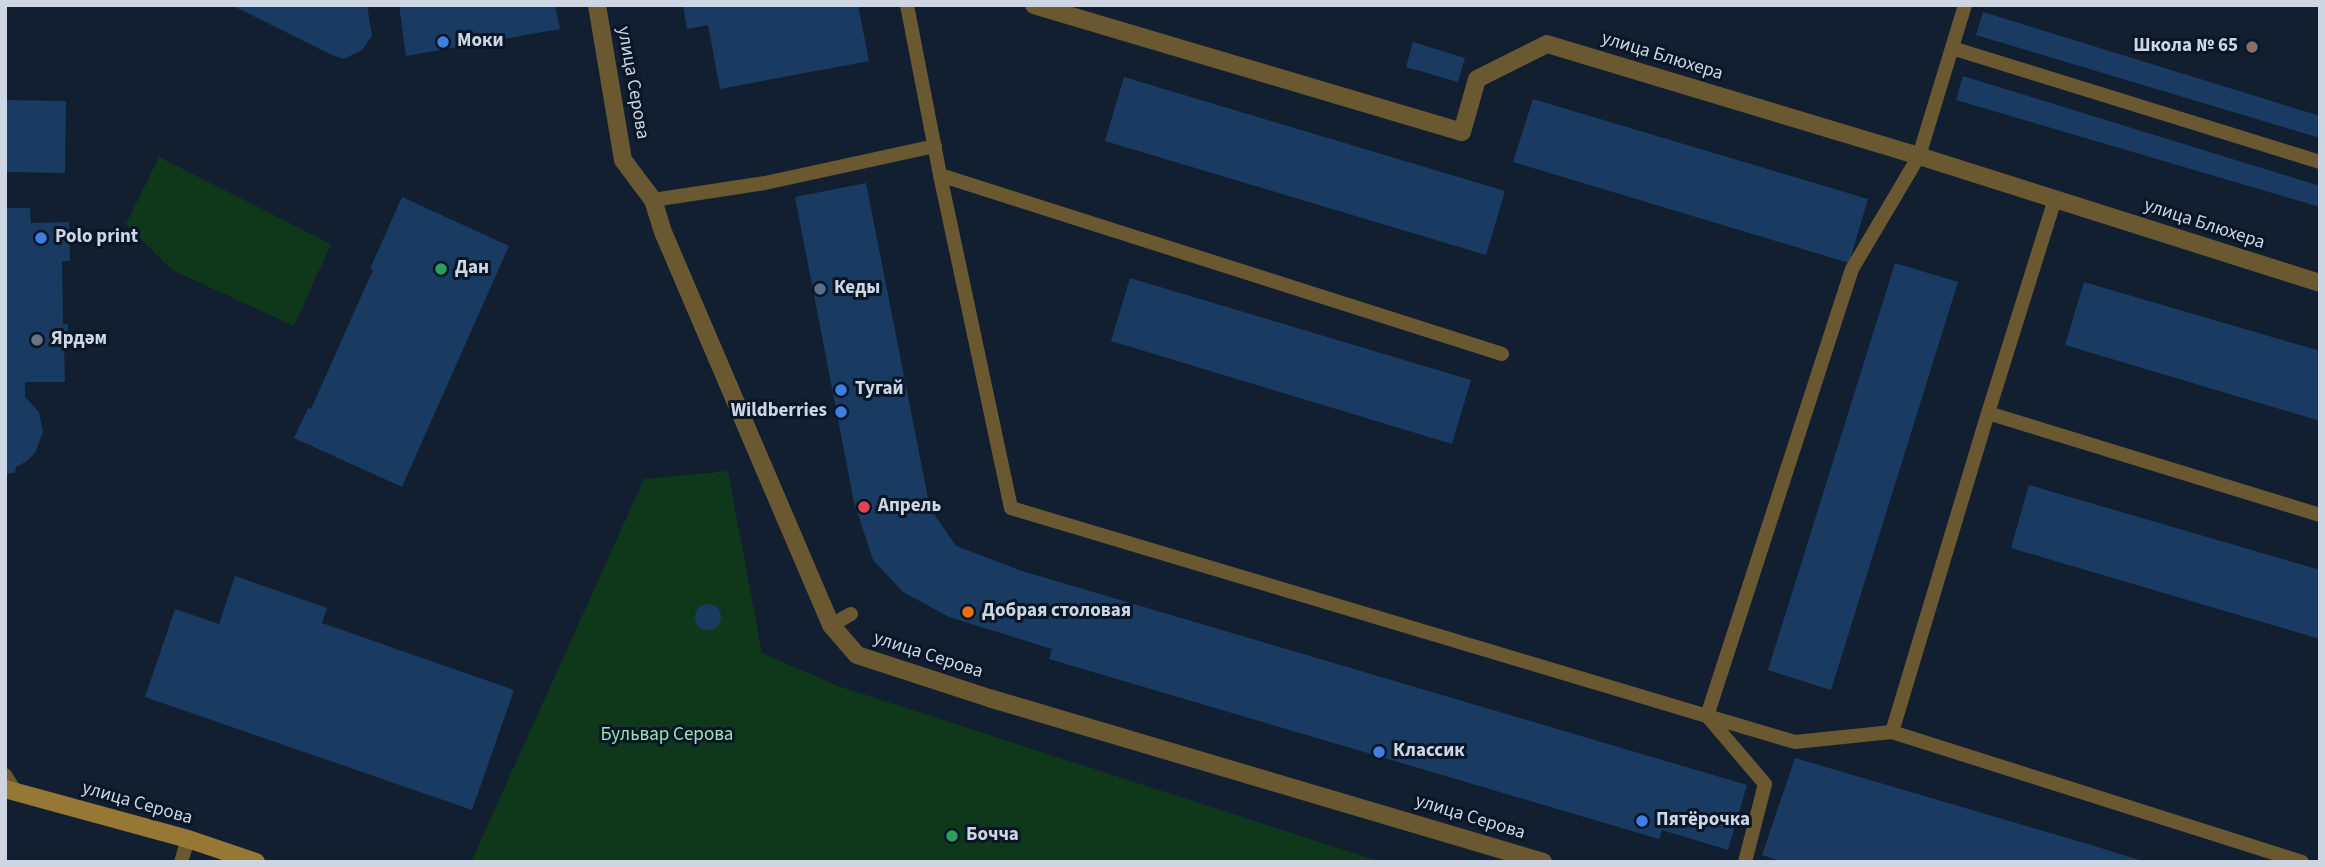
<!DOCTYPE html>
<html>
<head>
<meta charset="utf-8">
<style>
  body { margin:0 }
  #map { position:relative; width:2325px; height:867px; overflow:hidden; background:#111f31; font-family:"Source Sans 3",sans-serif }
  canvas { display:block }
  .frame { position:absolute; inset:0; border:7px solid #cdd6e2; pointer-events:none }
</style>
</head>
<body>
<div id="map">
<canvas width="2325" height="867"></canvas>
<div class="frame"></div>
</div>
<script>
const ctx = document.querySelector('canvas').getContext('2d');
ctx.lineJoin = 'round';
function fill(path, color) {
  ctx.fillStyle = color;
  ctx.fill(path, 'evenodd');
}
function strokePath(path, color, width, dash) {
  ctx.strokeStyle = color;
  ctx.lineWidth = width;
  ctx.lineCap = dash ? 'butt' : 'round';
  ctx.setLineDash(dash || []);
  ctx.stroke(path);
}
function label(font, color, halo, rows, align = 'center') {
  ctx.font = font + ' "Source Sans 3",sans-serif';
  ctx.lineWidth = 6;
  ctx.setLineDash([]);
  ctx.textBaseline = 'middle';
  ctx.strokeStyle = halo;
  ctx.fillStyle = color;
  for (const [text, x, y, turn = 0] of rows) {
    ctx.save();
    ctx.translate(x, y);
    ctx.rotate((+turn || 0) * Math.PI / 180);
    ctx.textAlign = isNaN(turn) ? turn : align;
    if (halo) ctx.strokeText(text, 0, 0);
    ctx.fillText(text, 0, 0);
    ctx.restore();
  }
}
fill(new Path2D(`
  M159 157 331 244 294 326 172 270 126 224Z
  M728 471 762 653 838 686 1381 862H471L644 479Z`), '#0f381a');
fill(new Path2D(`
  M231 5H367L372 36 362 50 344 59 332 55Z
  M399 5H555L560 29 406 56Z
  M683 5H858L869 61 720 89 708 25 687 29Z
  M1983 12 2320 116V138L1976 35Z
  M1413 42 1465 58 1458 82 1406 67Z
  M1963 76 2320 186V207L1956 100Z
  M1124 77 1505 191 1486 255 1105 141Z
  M1533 99 1868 199 1849 263 1513 162Z
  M5 100 66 101 65 173 5 172Z
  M866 183 930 508 956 546 1022 571 1747 785 1728 850 1662 830 1659 839 1049 659 1052 649 949 617 903 592 873 560 854 502 795 197Z
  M402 197 509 246 402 487 294 438 308 408 311 409 373 270 370 269Z
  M5 208H30L31 223 69 222 70 261H62L63 324H68V344H64L65 382H25V397L39 412 43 432 35 453 27 461 16 467 15 473 5 474Z
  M1895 263 1958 282 1831 690 1768 670Z
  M1130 278 1471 380 1452 444 1111 341Z
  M2084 282 2320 351V421L2065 345Z
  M2029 485 2320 570V639L2011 548Z
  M235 576 327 608 322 623 514 690 472 810 145 697 175 609 219 624Z
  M695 617a13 13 0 1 1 26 0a13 13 0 1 1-26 0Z
  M1795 758 2091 845 2146 862H1783L1762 855Z`), '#193b62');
strokePath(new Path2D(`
  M907 5 940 175
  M1952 48 2320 162
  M2055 199 1988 413 2320 515
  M653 200 765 183 935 146
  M1502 354 940 175 1011 508 1707 716 1852 269 1919 156 1965 5
  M831 625 851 614
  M1707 716 1795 742 1892 732 2302 862
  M1708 717 1765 784 1745 862
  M1892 732 1988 413
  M5 775 15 791
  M181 862 188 839`), '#6a5830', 14);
strokePath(new Path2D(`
  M597 5 623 160 653 200 663 232 831 625 857 655 989 698 1543 862
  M1034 5 1462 132 1477 79 1547 44 1919 156 2320 283`), '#6a5830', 18);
strokePath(new Path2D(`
  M5 789 188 839 256 862`), '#967834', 18);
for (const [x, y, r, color] of [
  [443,42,7,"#3f7fe0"],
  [2252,47,7,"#8d6e63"],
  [41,238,7,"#3f7fe0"],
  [441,269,7,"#2e9e5b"],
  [820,289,7,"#5c6f8a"],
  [37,340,7,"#6b7280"],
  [841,390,7,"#3f7fe0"],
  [841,412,7,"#3f7fe0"],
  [864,507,7,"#e0444e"],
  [968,612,7,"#e8710a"],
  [1379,752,7,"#3f7fe0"],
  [1642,821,7,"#3f7fe0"],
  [952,836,7,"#2e9e5b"]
]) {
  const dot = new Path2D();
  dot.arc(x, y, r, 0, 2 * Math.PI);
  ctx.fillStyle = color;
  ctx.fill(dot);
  strokePath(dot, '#081627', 2.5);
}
label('bold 19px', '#cdd6e2', '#081627', [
  ["Моки",457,42],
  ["Школа № 65",2238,47,"right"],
  ["Polo print",55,238],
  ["Дан",455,269],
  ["Кеды",834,289],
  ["Ярдәм",51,340],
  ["Тугай",855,390],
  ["Wildberries",827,412,"right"],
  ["Апрель",878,507],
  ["Добрая столовая",982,612],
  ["Классик",1393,752],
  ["Пятёрочка",1656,821],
  ["Бочча",966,836]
], 'left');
label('19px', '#cdd6e2', '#081627', [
  ["улица Блюхера",1662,57,17],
  ["улица Серова",632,83,80],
  ["улица Блюхера",2204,225,18],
  ["улица Серова",928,656,18],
  ["улица Серова",137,804,16],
  ["улица Серова",1470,818,17]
]);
label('19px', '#9be3a8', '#081627', [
  ["Бульвар Серова",667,736]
]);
</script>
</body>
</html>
